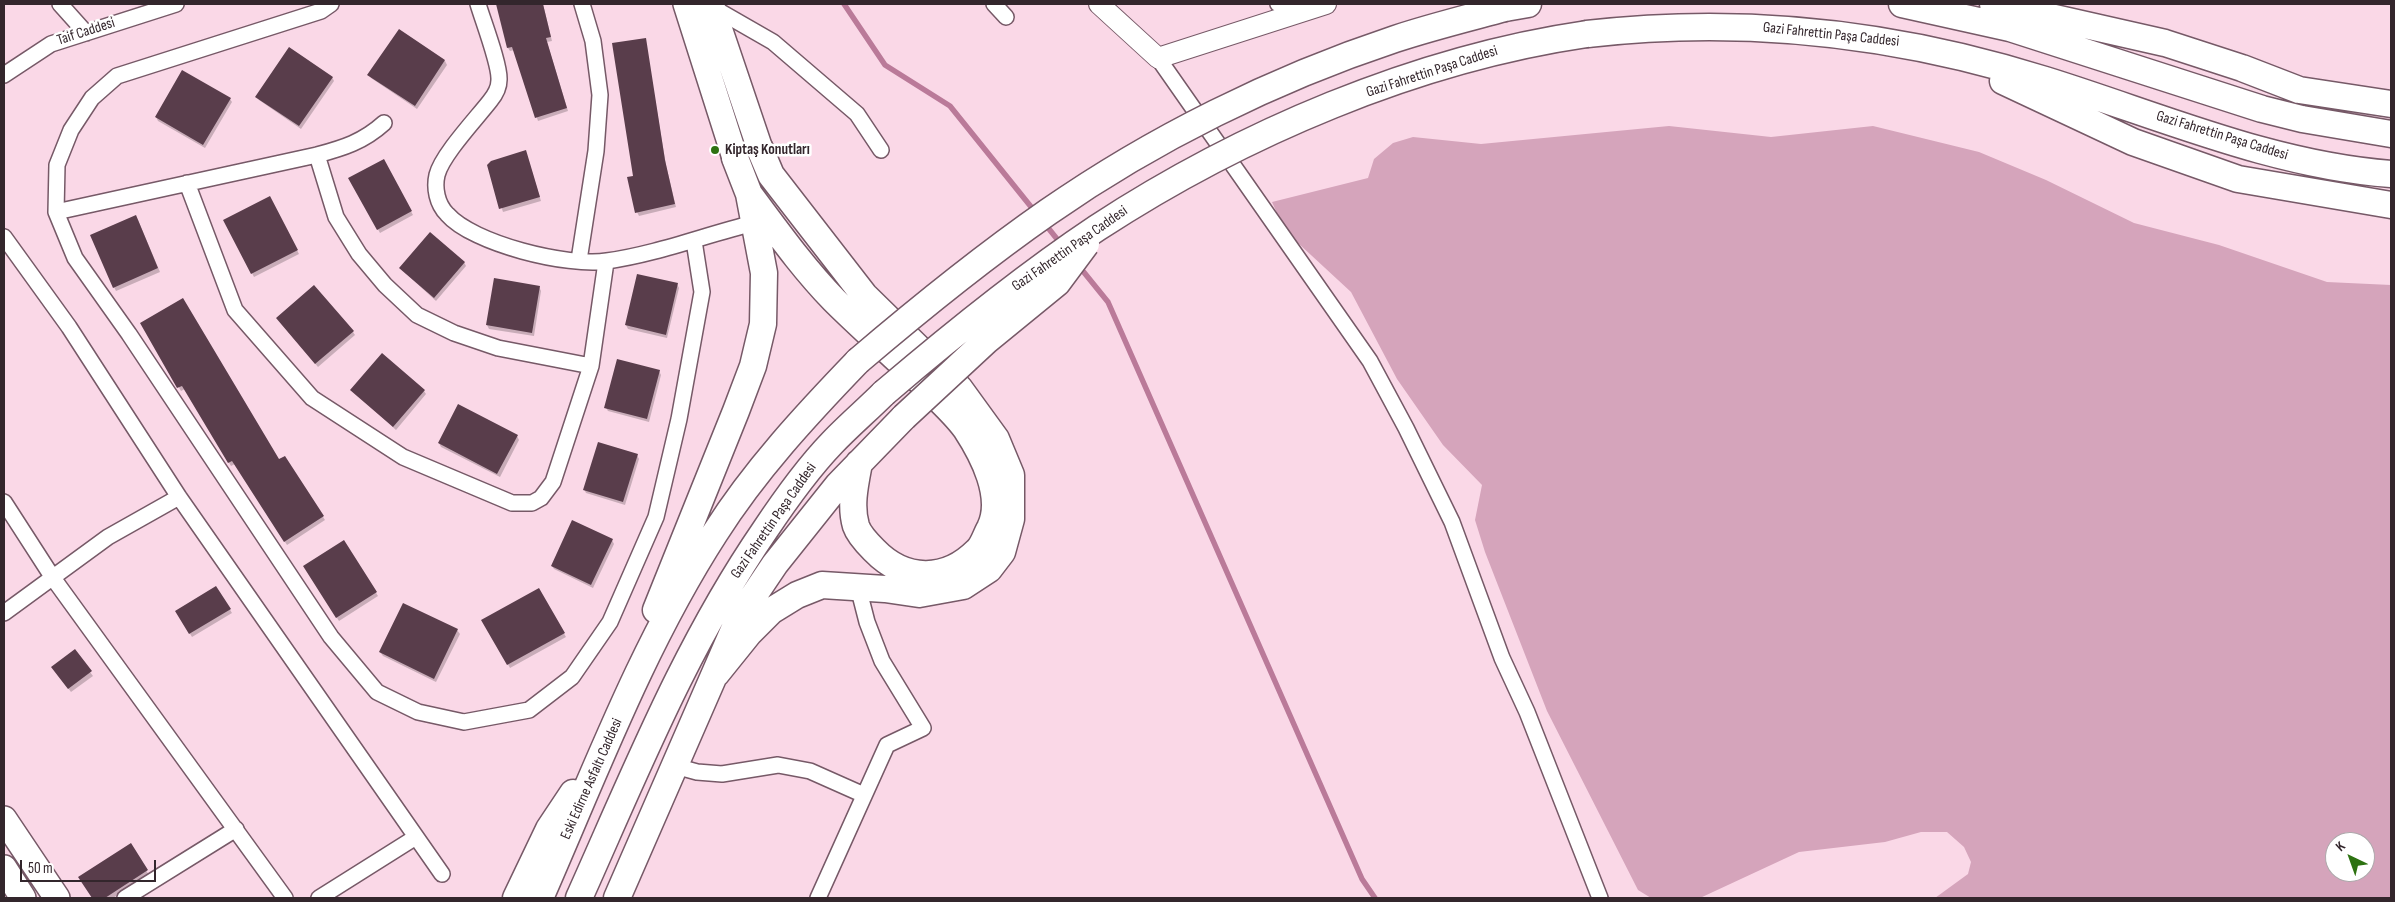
<!DOCTYPE html>
<html>
<head>
<meta charset="utf-8">
<style>
  body { margin:0 }
  #map { position:relative; width:2395px; height:902px; overflow:hidden; background:#fad8e7; font-family:"Sofia Sans Condensed",sans-serif }
  canvas { display:block }
  .frame { position:absolute; inset:0; border:5px solid #33262c; pointer-events:none }
  .north { position:absolute; left:2325px; top:832px; width:50px; height:50px; box-sizing:border-box; background:#fff; border:1px solid #ada8ab; border-radius:50%; rotate:318deg; font-size:14px; font-weight:700; line-height:20px; text-align:center; color:#33262c }
  .north::after { content:''; display:block; margin:auto; width:18px; height:22px; background:#2d7211; clip-path:polygon(50% 0,100% 100%,50% 72%,0 100%) }
  .scale { position:absolute; left:20px; top:860px; width:136px; height:22px; box-sizing:border-box; border:2px solid #33262c; border-top:0; padding-left:6px; font-size:15px; line-height:18px; white-space:nowrap; color:#33262c; -webkit-text-stroke:4px #fff; paint-order:stroke }
</style>
</head>
<body>
<div id="map">
<canvas width="2395" height="902"></canvas>
<div class="frame"></div>
<div class="north">K</div>
<div class="scale">50 m</div>
</div>
<script>
const ctx = document.querySelector('canvas').getContext('2d');
ctx.lineJoin = 'round';
function fill(path, color) {
  ctx.fillStyle = color;
  ctx.fill(path, 'evenodd');
}
function strokePath(path, color, width, dash) {
  ctx.strokeStyle = color;
  ctx.lineWidth = width;
  ctx.lineCap = dash ? 'butt' : 'round';
  ctx.setLineDash(dash || []);
  ctx.stroke(path);
}
function label(font, color, halo, rows, align = 'center') {
  ctx.font = font + ' "Sofia Sans Condensed",sans-serif';
  ctx.lineWidth = 5;
  ctx.setLineDash([]);
  ctx.textBaseline = 'middle';
  ctx.strokeStyle = halo;
  ctx.fillStyle = color;
  for (const [text, x, y, turn = 0] of rows) {
    ctx.save();
    ctx.translate(x, y);
    ctx.rotate((+turn || 0) * Math.PI / 180);
    ctx.textAlign = isNaN(turn) ? turn : align;
    if (halo) ctx.strokeText(text, 0, 0);
    ctx.fillText(text, 0, 0);
    ctx.restore();
  }
}
fill(new Path2D(`
  M1669 126 1771 137 1873 126 1979 152 2046 180 2134 223 2219 245 2327 282 2391 285V898H1935L1968 874 1971 862 1964 847 1947 832H1921L1885 842 1799 852 1700 898H1651L1638 890 1547 711 1485 552 1475 520 1482 485 1443 445 1397 379 1351 292 1285 231 1272 202 1368 178 1374 159 1393 143 1413 137 1481 144ZM2335 842H2365V872H2335Z`), '#d5a4bb');
fill(new Path2D(`
  M497 4H543L552 41 547 42 568 111 538 121 515 50 510 51 508 48Z
  M399 30 445 61 447 65 417 109 371 78 369 75Z
  M645 39 666 165 676 207 639 216 637 212 635 177Z
  M332 77 334 81 301 129 259 100 257 97Z
  M230 99 232 102 205 148 158 121 156 117Z
  M526 152 541 201 503 212 488 166Z
  M383 160 413 215 380 233 350 179Z
  M270 198 299 254 254 277 225 221Z
  M138 220 160 272 116 291 114 287Z
  M464 262 466 266 436 301 401 269Z
  M495 280 539 287 541 291 534 336 489 329 487 325Z
  M677 284 679 288 667 338 628 329 626 325Z
  M280 322 353 332 355 335 318 367Z
  M141 323 279 461 284 457 325 520 287 545 235 464 231 466 185 389 181 391Z
  M659 371 661 375 649 422 608 411 606 408Z
  M352 390 424 391 426 394 396 430Z
  M517 436 519 440 500 477 441 447 439 443Z
  M637 455 639 459 625 505 586 493 584 489Z
  M612 540 614 544 593 588 554 569 552 566Z
  M344 541 378 596 339 621 305 567Z
  M216 587 232 613 192 637 176 611Z
  M539 589 566 637 510 668 483 620Z
  M404 605 457 630 460 634 436 682 383 656 380 652Z
  M74 651 93 676 71 692 55 671Z
  M130 845 149 875 113 898H94L80 877Z`), '#0003');
strokePath(new Path2D(`
  M844 4 885 65 950 106 1036 213
  M1045 224 1061 244
  M1078 265 1108 302 1362 879 1375 898`), '#ba7a99', 5.5);
fill(new Path2D(`
  M496 4H543L551 37 546 38 567 108 535 118 512 47 507 48Z
  M399 29 445 60 415 106 367 75Z
  M646 38 665 160 675 204 635 213 627 177 633 176 612 43Z
  M289 47 333 77 299 126 255 97Z
  M182 70 231 98 203 145 155 117Z
  M526 150 540 197 499 209 487 165 491 161Z
  M384 159 412 211 377 230 348 178Z
  M270 196 298 250 251 274 223 220Z
  M136 215 158 268 113 288 90 235Z
  M430 232 465 262 434 298 399 268Z
  M637 274 678 283 666 335 625 325Z
  M494 278 540 286 532 333 486 325Z
  M314 285 354 331 315 364 276 318Z
  M183 298 279 459 285 456 324 516 284 542 232 461 228 463 182 386 177 388 140 323Z
  M382 353 425 390 393 427 350 390Z
  M617 359 660 370 647 419 604 408Z
  M458 404 518 435 497 474 438 443Z
  M598 442 638 454 623 502 583 490Z
  M572 520 613 539 591 585 551 566Z
  M344 540 377 592 336 618 303 566Z
  M216 586 231 609 189 634 175 611Z
  M539 588 565 633 507 665 481 620Z
  M403 603 458 629 434 679 379 652Z
  M75 649 92 671 68 689 51 667Z
  M131 843 148 870 105 898H92L78 877Z`), '#593d4b');
const minor = new Path2D(`
  M60 4 86 33
  M331 4 321 11 117 76 92 98 71 130 57 165 56 212 75 258 129 334 331 637 377 692 418 712 464 722 529 710 572 677 610 622 656 517 679 419 702 292 694 241
  M478 4C483 21 500 65 499 80 499 88 495 95 490 101 476 119 442 155 437 175 434 188 437 204 447 214 473 244 568 267 607 261 657 254 705 235 754 223
  M994 4 1006 17
  M1278 4 1299 12
  M712 7 773 42 857 114 881 150
  M1158 58 1370 361 1406 428 1452 522 1502 658 1527 712 1600 898
  M4 75 51 44 176 4
  M317 155 336 217 359 254 385 285 417 315 454 333 498 348 591 366
  M187 183 235 310 312 398 403 457 512 503H532L541 498 553 482 591 366 606 262
  M56 212 317 155C343 148 363 142 384 123
  M4 237 69 327 179 497 442 874
  M579 260 596 151 600 95 593 41 582 4
  M4 502 53 578 285 898
  M4 613 108 537 179 497
  M675 766 697 772 722 774 778 765 810 771 864 795
  M125 898 236 829
  M319 898 416 837
  M818 898 887 745 923 728 882 661 867 622 858 587`);
const tertiary = new Path2D(`
  M1099 4 1158 58 1326 4`);
const primary = new Path2D(`
  M686 4 735 158
  M711 4 760 149
  M4 819 57 898
  M4 868 23 898`);
const trunk = new Path2D(`
  M1902 4 2010 28 2262 109 2302 119 2391 134
  M1993 4 2165 43 2242 68 2299 90 2391 104
  M1505 8 1528 4
  M1587 34C1742 16 1896 33 2045 80 2158 115 2271 165 2391 174
  M2003 81 2133 142 2238 179 2391 205
  M749 194C776 230 802 267 834 300 861 327 891 353 919 380 935 396 953 411 966 429 983 455 1005 497 990 528 986 535 983 546 977 551 946 582 905 582 874 550 868 544 859 535 856 526 850 506 855 484 859 463
  M656 610 736 411 753 366 763 324 764 273 749 194 735 158
  M716 674 749 633 771 611 797 595 822 585 885 589 919 594 963 586 989 569 1002 552 1011 519V475L996 439 959 388 864 295 771 175 760 149
  M516 898 549 829 573 793
  M540 898C594 775 642 646 715 533 755 470 806 415 858 361
  M579 898C636 771 686 645 765 530 785 500 807 469 832 443 848 426 867 410 884 393
  M617 898 740 616 775 564 838 485 904 417`);
strokePath(minor, '#765967', 18);
strokePath(tertiary, '#765967', 22);
strokePath(primary, '#765967', 28);
strokePath(trunk, '#765967', 29);
strokePath(minor, '#fff', 15);
strokePath(tertiary, '#fff', 20);
strokePath(primary, '#fff', 25);
strokePath(trunk, '#fff', 26);
const trunkBridge = new Path2D(`
  M858 361C919 309 982 258 1048 212 1153 139 1274 79 1395 39 1431 27 1468 18 1505 8
  M884 393C952 335 1022 278 1097 228 1241 134 1416 59 1587 34
  M904 417 986 341 1057 283 1086 244`);
strokePath(trunkBridge, '#765967', 29, []);
strokePath(trunkBridge, '#fff', 26);
for (const [x, y, r, color] of [
  [715,150,5,"#2d7211"]
]) {
  const dot = new Path2D();
  dot.arc(x, y, r, 0, 2 * Math.PI);
  ctx.fillStyle = color;
  ctx.fill(dot);
  strokePath(dot, '#fff', 2);
}
label('15px', '#33262c', '#fff', [
  ["Taif Caddesi",86,32,-18],
  ["Gazi Fahrettin Paşa Caddesi",1831,35,6],
  ["Gazi Fahrettin Paşa Caddesi",1432,72,-18],
  ["Gazi Fahrettin Paşa Caddesi",2222,136,17],
  ["Gazi Fahrettin Paşa Caddesi",1070,249,-35],
  ["Gazi Fahrettin Paşa Caddesi",774,521,-55],
  ["Eski Edirne Asfaltı Caddesi",592,779,-66]
]);
label('bold 15px', '#33262c', '#fff', [
  ["Kiptaş Konutları",725,150]
], 'left');
</script>
</body>
</html>
